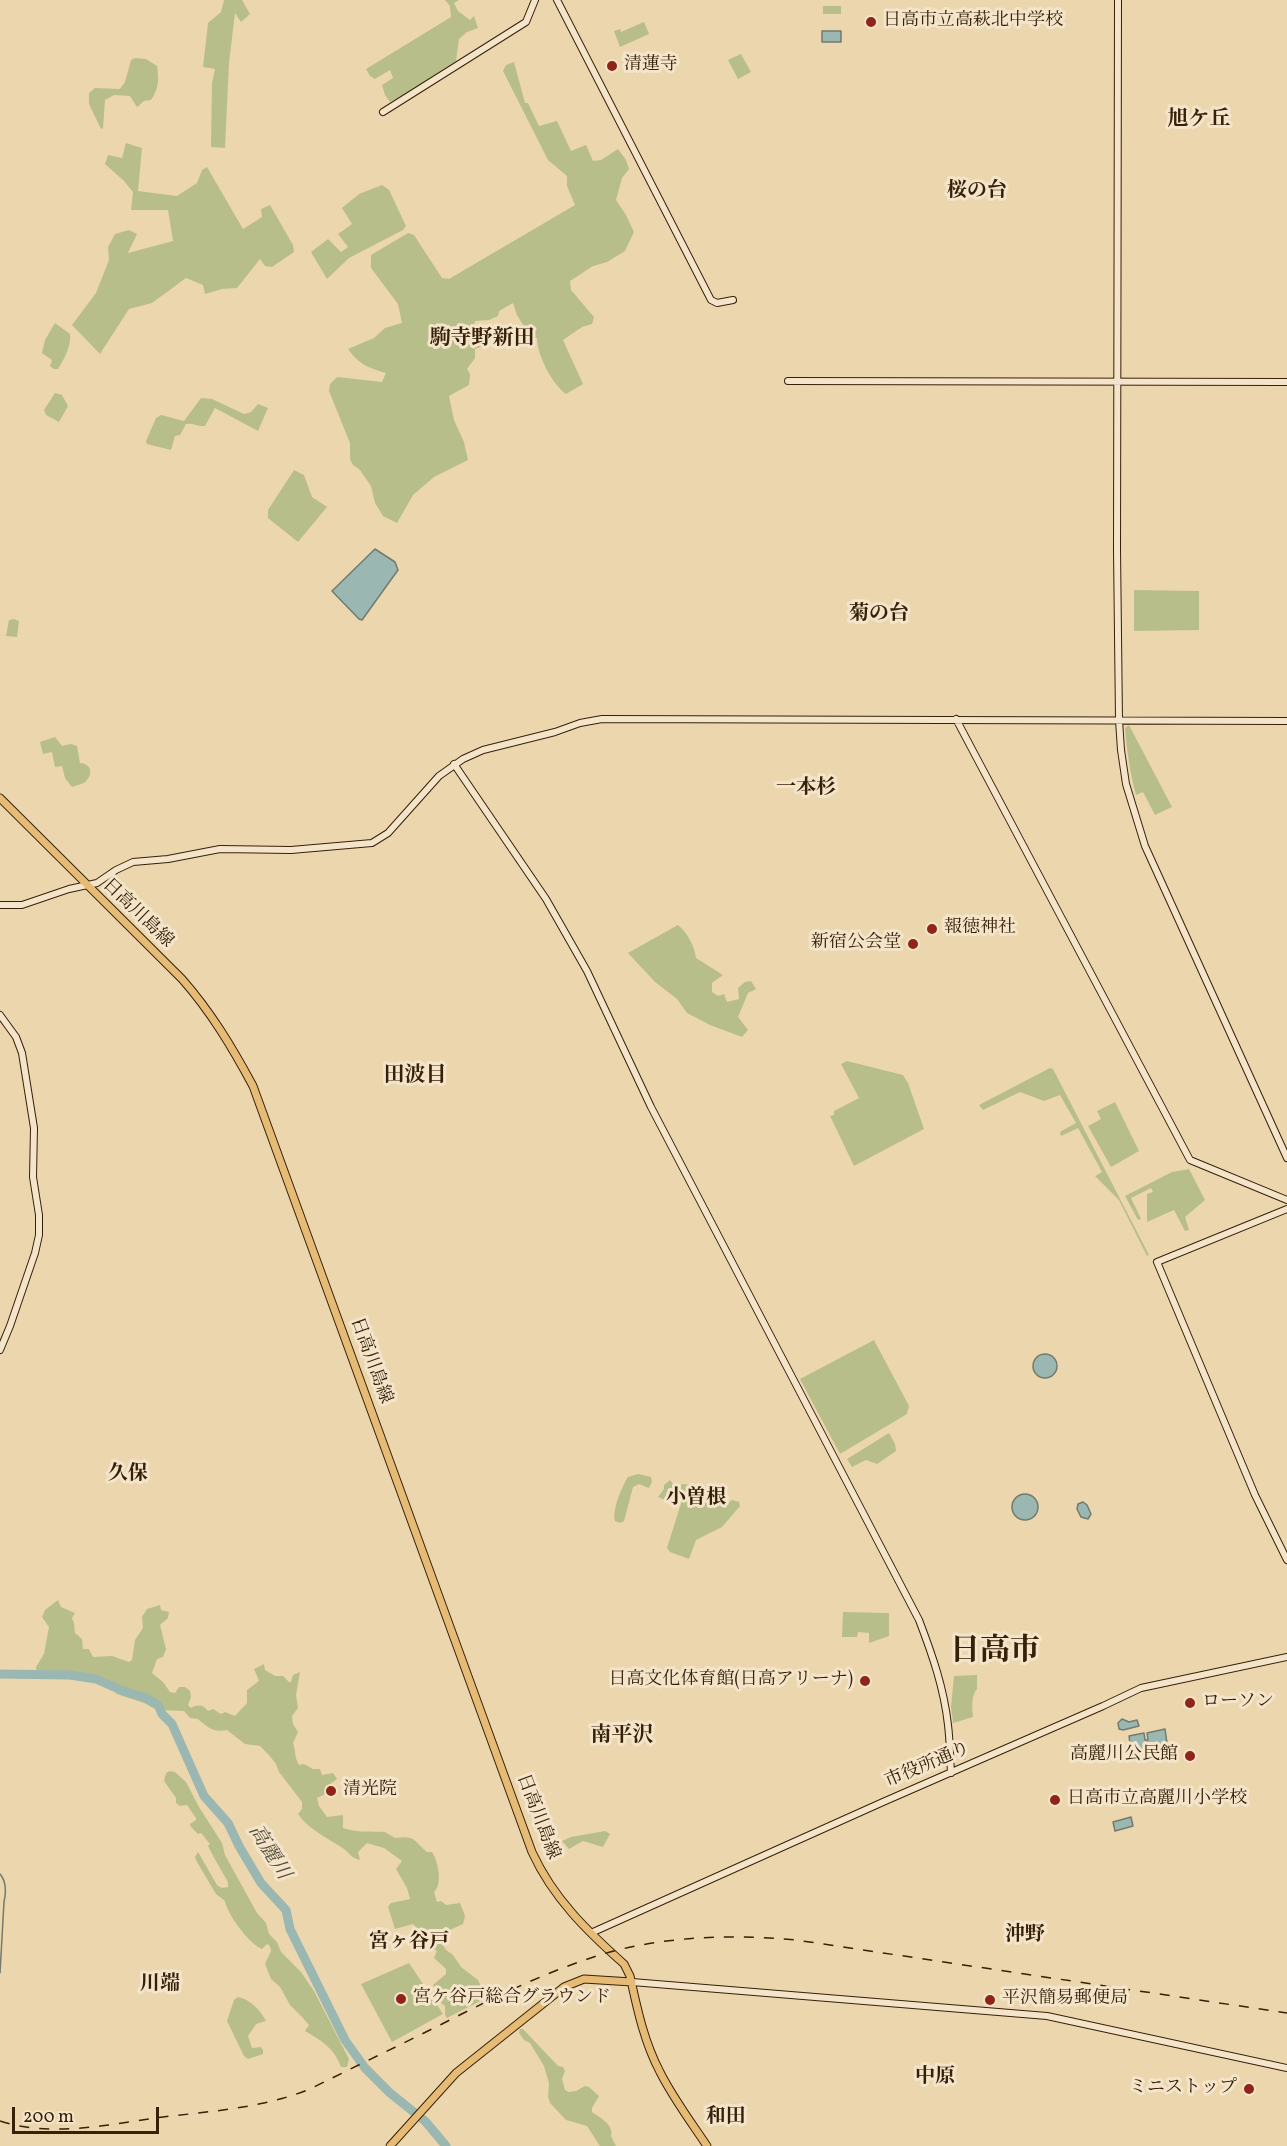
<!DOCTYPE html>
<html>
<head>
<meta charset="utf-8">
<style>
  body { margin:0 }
  #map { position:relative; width:1287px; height:2146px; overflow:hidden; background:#ecd6ad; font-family:Vollkorn,serif }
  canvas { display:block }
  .scale { position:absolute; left:12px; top:2107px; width:147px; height:27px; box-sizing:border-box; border:3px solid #372008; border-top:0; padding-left:8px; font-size:18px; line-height:21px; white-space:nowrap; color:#372008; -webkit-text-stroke:4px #f3e4ca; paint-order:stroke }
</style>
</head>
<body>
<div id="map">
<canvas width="1287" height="2146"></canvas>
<div class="scale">200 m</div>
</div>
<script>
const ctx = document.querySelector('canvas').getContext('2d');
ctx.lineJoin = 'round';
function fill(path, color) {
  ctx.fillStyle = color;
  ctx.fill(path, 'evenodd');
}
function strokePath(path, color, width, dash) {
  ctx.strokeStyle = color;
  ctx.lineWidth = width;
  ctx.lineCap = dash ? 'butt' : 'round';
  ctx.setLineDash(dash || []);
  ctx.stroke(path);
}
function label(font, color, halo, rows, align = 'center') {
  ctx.font = font + ' Vollkorn,"Noto Serif JP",serif';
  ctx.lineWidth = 6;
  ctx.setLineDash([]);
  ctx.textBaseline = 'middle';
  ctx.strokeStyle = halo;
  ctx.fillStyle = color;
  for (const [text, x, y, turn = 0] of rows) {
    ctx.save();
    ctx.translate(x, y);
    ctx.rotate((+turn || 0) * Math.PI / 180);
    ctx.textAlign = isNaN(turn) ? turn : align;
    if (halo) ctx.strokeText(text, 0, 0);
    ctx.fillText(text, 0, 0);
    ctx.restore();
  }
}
fill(new Path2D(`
  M224 0H242L250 14 241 22 235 13 229 63 225 148 211 147 212 83 215 69 203 67 208 23 221 12Z
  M445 0H459L454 3 458 11 470 20 474 16 478 28 467 32 459 39 456 61 402 96 390 102 385 95 382 85 393 78 390 70 375 79 370 76 366 69 451 17 450 6Z
  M823 6H841V14H823Z
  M644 22 649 34 620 47 614 31 620 29 621 32Z
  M741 54 751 72 738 79 728 60Z
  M135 58 146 59 157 66C159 80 159 88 151 100L144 101 137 107 130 96 114 95 105 100 103 128 101 129 89 104V93L95 88 120 89 125 82 131 60Z
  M514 62 525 103H528L539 126 557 121 571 151 586 145 593 161 601 160 618 149 626 160 629 169 622 178 616 200 626 215 634 232 625 251 607 262 593 266 570 281 571 290 594 317 592 324 582 327 563 340 583 384 566 394C552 384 537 355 537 338H531L517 315 513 303 499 311 498 316 489 320 475 321 473 329 481 347 475 349V358L467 369 470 374 469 385 449 396 454 420 464 442 468 460 434 477 413 495 397 523 383 516 375 503 371 486 360 470 353 465 350 459V443L329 391 330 384 337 377 382 382 386 373C367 367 360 365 348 349L374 338 385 328 402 323 398 304 371 268V255L408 233 414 235 442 278 449 279 575 205 567 186V176L548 160 503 71 506 65Z
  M126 143 142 148 138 191 177 196 197 183 202 170 207 167 243 229 262 217 261 209 270 205 293 245 294 252 272 267 265 266 260 259 237 288 222 289 205 294 203 285 186 278 152 303 129 309 100 354 72 325 96 293 109 260 108 247 115 234 129 230 137 234 128 253 173 241 168 210H131L133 192 124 181 105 164 108 155 122 158Z
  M382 185 389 190 406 226 403 230 349 258 327 279 311 252 328 239 341 252 348 247 338 234 352 224 342 208 359 194Z
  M55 323 70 334C71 346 65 358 58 369H54L50 366 52 360 42 353 45 340Z
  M55 393 62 395 68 406 59 422 46 415 44 410Z
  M201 398 212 399 244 414 251 412 258 404 268 408 258 431 215 408 205 426C198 427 194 423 186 424L180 435 175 436 171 450 147 444 146 441 156 418 161 415 184 421Z
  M294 470 304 475 312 497 327 507 298 542 268 518V510Z
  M1134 590 1199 591V630L1134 631Z
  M14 619 19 621 17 637 6 636 9 620Z
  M1129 725 1172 807 1155 815 1143 792 1136 795C1130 773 1127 751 1125 728Z
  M55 737 62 746 71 744 77 746 80 763C93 764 93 776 84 783L72 787 65 778 62 766 55 767 52 752 43 754 40 742Z
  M678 925C687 932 695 947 696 958L723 975 712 983V992L718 996 724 994 727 1002 739 999 738 988 745 982 751 981 756 989 748 993 738 1017 748 1030 742 1037 710 1025 687 1013 677 999 655 982 628 953Z
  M847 1061 903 1075 908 1083 924 1129 854 1166 830 1116 834 1115V1111L859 1098 841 1064Z
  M1050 1068 1053 1069 1149 1255 1147 1256 1119 1200 1095 1176 1102 1172 1078 1128 1061 1136 1060 1132 1076 1123 1060 1095 1044 1101 1020 1092 983 1110 979 1105Z
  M1115 1102 1139 1151 1111 1167 1088 1126 1101 1119 1097 1111Z
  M1189 1169 1205 1200 1185 1217 1189 1230 1185 1231 1174 1210 1147 1222V1194L1153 1192 1151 1188 1131 1198 1141 1219 1138 1220 1125 1196 1172 1172Z
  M874 1340 909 1406 907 1414 840 1454 800 1379Z
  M889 1433 895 1444 896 1451 877 1464 866 1460 852 1467 847 1459Z
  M638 1474 651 1477 652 1482 649 1488 639 1484 633 1487 624 1521 620 1523 615 1521C612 1510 622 1486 628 1477Z
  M670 1480 675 1486C690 1480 700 1491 713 1487L716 1492 712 1498 717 1503H727L732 1500 739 1502 740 1506 722 1527 696 1540 689 1559 670 1552 667 1548 683 1497 672 1492 667 1495 665 1500 658 1497 664 1489V1485Z
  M58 1600 61 1607 75 1613 72 1618 74 1623 75 1633 82 1639 83 1649H89L93 1657 112 1656 129 1662 132 1660 135 1640 143 1628 142 1617 147 1609 160 1605 161 1610 169 1612 168 1618 160 1625 166 1649 163 1657 157 1659 152 1673 163 1682 170 1692 175 1693 179 1687H185L190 1691 191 1697 188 1705 191 1708C198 1704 203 1705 208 1711L213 1709 221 1714 225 1712 235 1716 247 1703V1690L259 1681 254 1669 264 1664 265 1670 275 1676H283L289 1682H291L293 1675 300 1672 296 1695 298 1708 292 1716 293 1724 298 1732 293 1743C296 1751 294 1757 299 1765L304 1764 313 1769H320L322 1775 333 1773 337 1779 326 1787 329 1792 317 1798 319 1806 327 1817 343 1815V1828C356 1833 372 1831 385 1832L395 1838C416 1835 413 1840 427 1852H432C438 1861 443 1884 434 1892L437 1902 441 1901 446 1905 460 1903 465 1916 463 1924 441 1934 440 1937 445 1949 453 1955 461 1967 478 1980 483 1990 489 1994 488 1997 447 2018 445 2015V2006L440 2002 439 1995 433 1985 446 1974V1969L434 1958 437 1951 431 1947 428 1939 413 1924 395 1929 388 1907 391 1903 410 1899 407 1888 396 1869 402 1861 384 1848 367 1843 358 1852 360 1860C352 1858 350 1854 344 1849 328 1838 309 1830 298 1814L302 1809V1802L279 1772 276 1764 269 1755 260 1746 245 1744 227 1730C213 1733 207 1727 198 1719L190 1718 184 1711 157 1710 144 1703 117 1694 110 1688 100 1683 78 1677 71 1679 37 1675 36 1667 44 1654 49 1627 42 1617 45 1610Z
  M843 1612 889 1613V1636L869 1643V1633L858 1632 857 1637H842Z
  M977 1675V1689C971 1696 972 1708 973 1717L953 1723 951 1707 954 1676Z
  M170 1771 175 1772 186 1782 199 1807 222 1843 225 1855 257 1913 266 1923 269 1934 277 1942 281 1952 301 1972 314 1991 349 2059 347 2067H341C335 2049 321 2040 305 2031L309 2025 303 2018 290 2005 280 1987 271 1979 265 1964 271 1951 270 1946 267 1944 262 1949C249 1944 227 1914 225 1901L216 1894 197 1862 195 1857 198 1852 217 1885 222 1888 228 1887V1882C221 1870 214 1858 208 1846L210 1844 201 1833 198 1834 191 1827 190 1824 196 1820V1818L187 1805 180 1806 176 1803V1798L164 1781 166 1773Z
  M605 1831 610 1834 603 1847 583 1841 569 1849 562 1841 571 1837Z
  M409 1963 443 2014 392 2042 361 1984Z
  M238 1997C250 1999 261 2011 266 2021L256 2024 248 2036 252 2048 261 2047 263 2050V2054L248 2059 244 2056 227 2021 234 2000Z
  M520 2029H523L558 2066 563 2067 565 2071 562 2079 565 2090 569 2092 576 2091 585 2086 589 2087 599 2096 592 2108V2112C601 2118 614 2125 611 2136L616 2146H600L587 2126 566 2120 550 2103 548 2097 549 2083 544 2066 530 2043 524 2040 519 2033Z`), '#b8be8a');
const water = new Path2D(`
  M822 31H841V42H822Z
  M375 549 395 562 398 570 362 620 359 619 332 591Z
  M1033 1366a12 12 0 1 1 24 0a12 12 0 1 1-24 0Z
  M1012 1507a13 13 0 1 1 26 0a13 13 0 1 1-26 0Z
  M1083 1502 1087 1505 1091 1514 1088 1519 1081 1517 1077 1509 1078 1504Z
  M1122 1719 1129 1722 1137 1720 1139 1726 1123 1730 1119 1729 1118 1723Z
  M1165 1729 1167 1743 1131 1751 1129 1736 1144 1733 1145 1740H1148L1147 1733Z
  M1131 1817 1133 1826 1115 1831 1113 1822Z`);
fill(water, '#9ab7b2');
strokePath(water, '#727b6e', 1.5);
strokePath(new Path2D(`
  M0 1874C7 1882 6 1893 4 1902L0 1973`), '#727b6e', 1.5);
strokePath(new Path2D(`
  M0 1674 70 1675 96 1679 123 1691 146 1698 158 1705 162 1714 172 1724 204 1796 228 1823 239 1846 261 1883 286 1910 290 1929 345 2040 365 2068 390 2093 425 2121 446 2146`), '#9ab7b2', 9);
const secondary = new Path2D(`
  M557 0 711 300 717 303 733 300
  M1118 0 1117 549 1119 720 1121 750 1126 784 1145 846 1287 1158
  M383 112 526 22 535 0
  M788 381 1287 382
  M956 719 1190 1160 1287 1200
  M454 764 546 899 587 971 651 1107 919 1620C932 1654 944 1688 948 1725 950 1741 950 1757 951 1773
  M0 905H22L69 889 97 883 116 870 133 862 168 859 220 849 291 850 372 843 388 833 439 776 463 759 483 750 555 732 580 723 602 719 1287 721
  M0 1015 16 1037 22 1053 34 1128 33 1177 39 1215V1235L35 1253 10 1326 0 1350
  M1287 1209 1157 1262 1255 1495 1287 1560
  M591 1933 883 1802 1103 1706 1141 1688 1287 1657
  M632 1982 1047 2016 1287 2068`);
const primary = new Path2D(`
  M0 798 182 979C211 1012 232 1047 253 1086L532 1852C553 1898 587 1931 624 1964L630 1976C637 2008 644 2042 660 2072 673 2098 691 2122 707 2146
  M390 2146 456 2073 564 1987 584 1979 632 1982`);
strokePath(secondary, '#372008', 8);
strokePath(primary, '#372008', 9);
strokePath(secondary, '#f3e4ca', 6);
strokePath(primary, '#e6bb76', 7);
strokePath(new Path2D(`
  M0 2121C52 2138 110 2124 163 2117 213 2111 263 2108 310 2089 354 2067 398 2046 442 2024 497 1996 551 1969 610 1952 670 1936 735 1934 796 1940L1287 2013`), '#372008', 1.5, [10, 10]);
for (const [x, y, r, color] of [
  [871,22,6,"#8f2418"],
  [612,66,6,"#8f2418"],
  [932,929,6,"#8f2418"],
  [913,944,6,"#8f2418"],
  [865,1681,6,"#8f2418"],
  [1190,1703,6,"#8f2418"],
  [1190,1756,6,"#8f2418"],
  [331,1791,6,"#8f2418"],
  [1055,1800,6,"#8f2418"],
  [401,1999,6,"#8f2418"],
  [990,2000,6,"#8f2418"],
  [1249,2089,6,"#8f2418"]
]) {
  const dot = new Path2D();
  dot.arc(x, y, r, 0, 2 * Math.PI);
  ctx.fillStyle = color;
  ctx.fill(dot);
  strokePath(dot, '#f3e4ca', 2);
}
label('18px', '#372008', '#f3e4ca', [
  ["日高市立高萩北中学校",883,22],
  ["清蓮寺",624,66],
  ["報徳神社",944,929],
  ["新宿公会堂",901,944,"right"],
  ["日高文化体育館(日高アリーナ)",853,1681,"right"],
  ["ローソン",1202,1703],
  ["高麗川公民館",1178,1756,"right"],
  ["清光院",343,1791],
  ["日高市立高麗川小学校",1067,1800],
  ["宮ケ谷戸総合グラウンド",413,1999],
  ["平沢簡易郵便局",1002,2000],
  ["ミニストップ",1237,2089,"right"]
], 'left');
label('18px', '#372008', '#f3e4ca', [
  ["日高川島線",137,914,44],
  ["日高川島線",370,1361,70],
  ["市役所通り",928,1766,-23],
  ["日高川島線",537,1817,69]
]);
label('bold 20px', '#372008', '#f3e4ca', [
  ["桜の台",977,192],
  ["菊の台",879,615],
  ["一本杉",806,789],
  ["久保",128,1475],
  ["小曽根",696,1499],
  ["沖野",1025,1936],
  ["宮ヶ谷戸",409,1943],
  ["川端",160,1985],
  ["中原",935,2078],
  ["和田",726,2118]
]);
label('italic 20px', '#554d3b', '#f3e4ca', [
  ["高麗川",268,1853,58]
]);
label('bold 21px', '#372008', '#f3e4ca', [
  ["旭ケ丘",1199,121],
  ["駒寺野新田",482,340],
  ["田波目",415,1077],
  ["南平沢",622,1737]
]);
label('bold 30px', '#372008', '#f3e4ca', [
  ["日高市",995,1653]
]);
</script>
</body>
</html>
